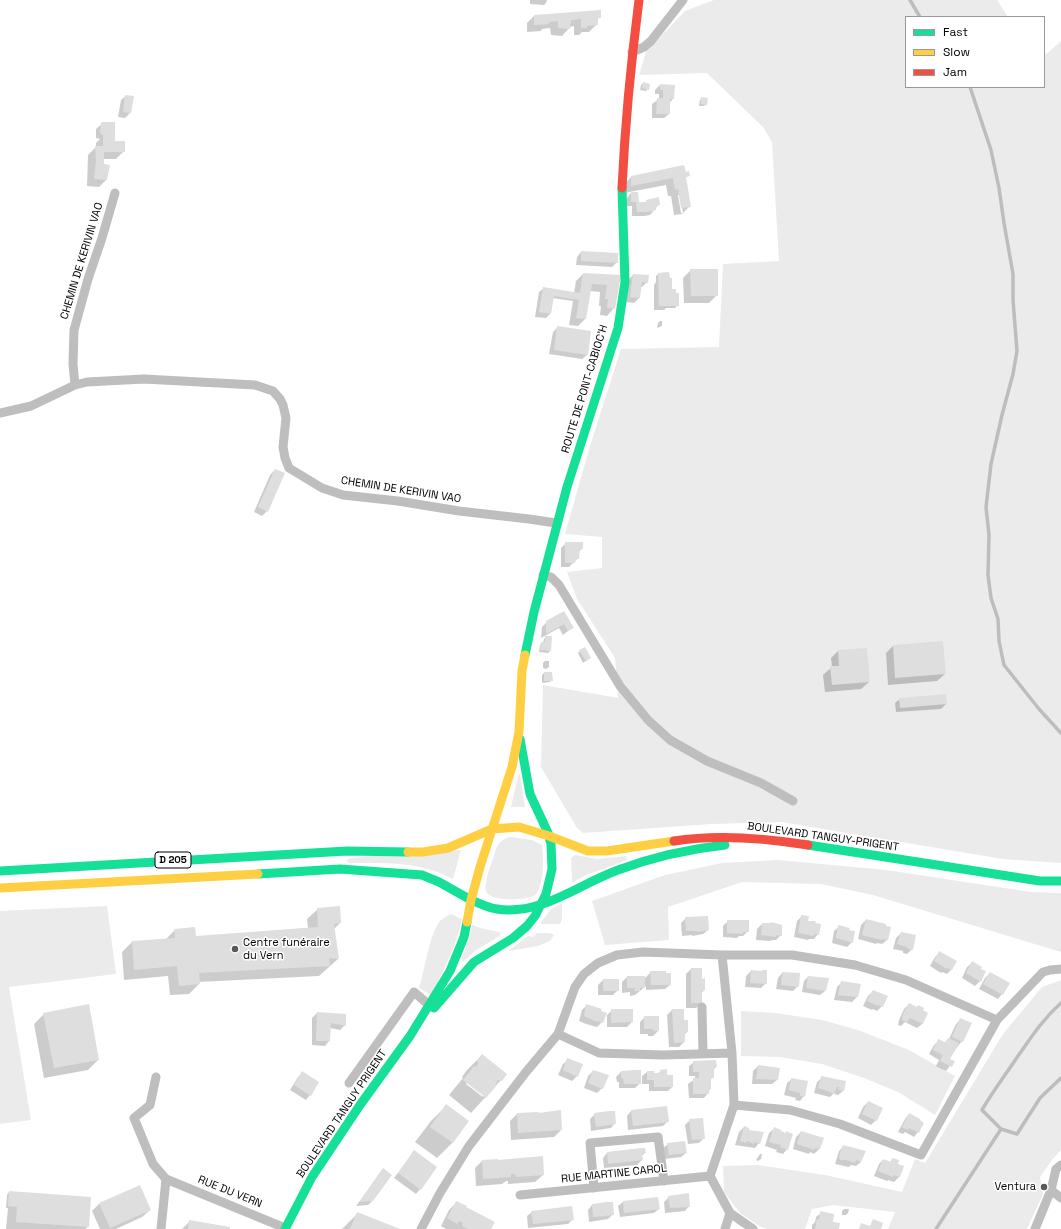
<!DOCTYPE html>
<html>
<head>
<meta charset="utf-8">
<style>
  body { margin:0 }
  #map { position:relative; width:1061px; height:1229px; overflow:hidden; background:#fff; font-family:"Space Grotesk",sans-serif }
  canvas { display:block }
  .legend { position:absolute; left:905px; top:16px; width:140px; height:72px; box-sizing:border-box; background:#fff; border:1px solid #999; margin:0; padding:5px 7px; list-style:none; font-size:12px; color:#000 }
  .legend li { display:flex; align-items:center; gap:8px; height:20px }
  .legend b { width:20px; border:1px solid #999 }
</style>
</head>
<body>
<div id="map">
<canvas width="1061" height="1229"></canvas>
<ul class="legend">
<li><b style="height:5px;background:#16e098"></b>Fast</li>
<li><b style="height:5px;background:#ffcf43"></b>Slow</li>
<li><b style="height:5px;background:#f24e42"></b>Jam</li>
</ul>
</div>
<script>
const ctx = document.querySelector('canvas').getContext('2d');
ctx.lineJoin = 'round';
function fill(path, color) {
  ctx.fillStyle = color;
  ctx.fill(path, 'evenodd');
}
function strokePath(path, color, width, dash) {
  ctx.strokeStyle = color;
  ctx.lineWidth = width;
  ctx.lineCap = dash ? 'butt' : 'round';
  ctx.setLineDash(dash || []);
  ctx.stroke(path);
}
function label(font, color, halo, rows, align = 'center') {
  ctx.font = font + ' "Space Grotesk",sans-serif';
  ctx.lineWidth = 3;
  ctx.setLineDash([]);
  ctx.textBaseline = 'middle';
  ctx.strokeStyle = halo;
  ctx.fillStyle = color;
  for (const [text, x, y, turn = 0] of rows) {
    ctx.save();
    ctx.translate(x, y);
    ctx.rotate((+turn || 0) * Math.PI / 180);
    ctx.textAlign = isNaN(turn) ? turn : align;
    if (halo) ctx.strokeText(text, 0, 0);
    ctx.fillText(text, 0, 0);
    ctx.restore();
  }
}
fill(new Path2D(`
  M714 0H997L1008 17H906V87H1044V56L1061 41V863L1003 859 781 822 711 824 583 833 577 828 541 767 543 685 618 698 615 658 577 599 567 572 602 568V537L565 534 590 446 621 349 719 347 723 264 779 261 772 142 763 127 707 73 639 75 646 52 685 11Z
  M520 774 525 807H511L518 776Z
  M511 837 532 840 542 845C544 856 544 888 535 895 527 901 489 902 486 891 484 884 490 866 493 859 497 847 497 840 511 837Z
  M461 850 453 879C419 861 387 863 350 863L346 861 350 858Z
  M575 855 597 859 626 856 627 860 584 876 572 883 571 858Z
  M778 860 886 870 1031 892 1061 893V952L873 895 821 884 742 882 668 907 669 940 605 945 592 901 665 875 722 863Z
  M562 903V919L560 924H540L551 909Z
  M107 906 116 974 9 987 31 1120 0 1124V911Z
  M451 914 462 919C456 946 444 970 431 995L419 988C425 970 429 935 440 921 443 918 447 916 451 914Z
  M472 925 484 929 500 932V936L476 950 463 962 461 960 469 940Z
  M537 933H550L554 935 550 941 538 946 509 951V950L528 936 533 937Z
  M1061 980V1150L1052 1160 1040 1177 1043 1194 1027 1229H888L895 1212 833 1205 812 1209 805 1229H768L761 1227 740 1213 724 1192 723 1166 757 1165 825 1175 902 1192 915 1159 925 1163 1003 1034 1042 987Z
  M741 1011 775 1013 822 1020 858 1030 909 1050 955 1076 935 1115 898 1092 864 1078 822 1064 780 1057 741 1056Z`), '#ebebeb');
fill(new Path2D(`
  M530 0H547L546 3 544 5 530 4Z
  M534 16 600 17 597 20V24L589 32H582L579 35H574V26L570 27 562 36 551 35 550 28 542 29 541 31 527 32V23Z
  M643 83 648 89 646 91 640 90 641 85Z
  M660 85 673 99 669 103V114L664 118H652V104L659 99V94H655V90Z
  M126 96 133 97 130 113 125 118 118 117 121 100Z
  M702 98 707 104 704 106H699L700 100Z
  M103 123 114 142 124 151 116 159H103L106 180 99 187 87 186 88 155 96 147V143L100 139 96 138V129Z
  M688 176 685 178 690 206 682 214 674 215 671 196H668L666 185 624 193V185L631 177ZM678 195H680L683 213H681Z
  M631 193 638 203H645L647 201 659 204 650 215 644 216H632V206H627V198Z
  M581 252 617 262 612 267 576 265 577 257Z
  M691 270 717 295 709 303H684L683 278Z
  M583 274 620 276 614 308 607 316 600 315 601 306H599L600 292 590 291 585 319 578 326 569 325 573 301 552 298 550 314 546 318 535 317 539 292 544 288 574 293 576 281Z
  M658 274 671 291 678 305 675 308H666L664 310H654V285L656 282V276Z
  M633 275 647 282 642 287H640L639 298 634 303 626 302 628 280Z
  M660 321H662V326L657 328 658 323Z
  M558 327 587 355 582 359 549 354 553 332Z
  M275 470 267 511 262 516 254 512 270 475Z
  M566 543 582 549 578 552V558L569 567H561V548Z
  M564 612 573 627 563 635 559 628 541 638 542 627 547 622Z
  M546 637 550 651 548 653 539 652 540 645 543 643 544 639Z
  M942 642 945 674 937 681 888 685 886 653 893 646Z
  M580 651 590 658 583 663 578 653Z
  M838 651 869 682 861 689 825 692 823 675 832 667 831 658Z
  M545 661H549V667L546 669 543 668V663Z
  M544 673 552 680 550 682 542 683V675Z
  M900 699 946 704 941 709 896 712 895 703Z
  M318 909 340 923 334 929 338 959 319 976 198 982 199 984 189 994 170 995 168 976 124 980 122 952 132 942 166 939 175 930 195 937 308 928 307 919Z
  M802 916 818 934 814 939H809L808 940 794 937 797 921Z
  M686 918 708 930 703 934 692 936V935L682 936 681 923Z
  M866 920 884 926 887 940 882 944 877 943 876 944 858 939 861 925Z
  M728 921 748 931 743 936H739L737 938 723 937V926Z
  M762 924 781 935 776 940H772L770 941 756 940 757 929Z
  M839 927 848 931 852 942 847 947 832 943 834 931Z
  M901 933 912 949 907 954 903 953V951L893 949 896 938Z
  M940 952 951 970 947 974 942 972 941 973 930 966 935 957Z
  M972 963 980 969V981L975 986 962 978 967 967Z
  M691 969 701 980 704 990 701 994V1003L696 1008H686V974Z
  M751 971 761 972 766 983 761 988 745 987 746 976Z
  M651 972 670 985 665 989 646 990V986L635 995 630 996V992L622 993V982L627 977 644 979Z
  M782 973 798 986 793 991 776 989 778 978Z
  M990 973 1002 994 998 999 979 989 985 978Z
  M808 977 825 991 820 995 802 992 804 981Z
  M603 980 618 990 613 995H598V985Z
  M842 982 860 985 857 997 852 1002 834 1000 837 987Z
  M873 991 882 1006 877 1011 873 1009 872 1010 863 1006 868 996Z
  M909 1004 927 1013 922 1024 917 1028 905 1022 901 1026 898 1025 899 1020 904 1009Z
  M587 1005 602 1022 597 1027 586 1024 579 1021 582 1010Z
  M612 1010H632V1022L627 1027H607V1015Z
  M672 1010 683 1021 687 1032 684 1035V1042L679 1047H669L667 1015Z
  M317 1013 345 1025 340 1030 330 1028 329 1041 325 1046 312 1045V1018Z
  M44 1014 98 1060 88 1070 44 1078 34 1024Z
  M645 1017 658 1031 653 1036H648V1034H640V1022Z
  M961 1019 962 1041 948 1059 953 1062 946 1071 936 1066 939 1060 929 1054 934 1045 939 1040 944 1043 949 1039 956 1024Z
  M482 1055 501 1080 471 1113 449 1095 463 1078 462 1077 467 1070ZM467 1082 484 1095 483 1097 466 1084Z
  M568 1060 577 1076 572 1081 558 1075 563 1064Z
  M694 1062 716 1067 713 1070V1077L710 1080V1089L708 1093 704 1098H689L688 1084 695 1079V1076H689V1066Z
  M758 1066 777 1080 772 1084H752L753 1071Z
  M593 1071 602 1088 597 1093 584 1088 588 1076Z
  M661 1071 666 1076 672 1087 668 1091H649V1084H642V1076L647 1072 657 1074Z
  M621 1072 640 1083 635 1088H619V1082H617L616 1077Z
  M302 1073 310 1095 306 1100 290 1090 298 1077Z
  M822 1078 845 1082 843 1091 838 1095 834 1094 835 1092 830 1097 814 1093 817 1082Z
  M792 1079 804 1096 800 1101 795 1100 796 1098 784 1095 787 1083Z
  M868 1102 876 1120 871 1125 858 1118 863 1107Z
  M446 1106 467 1121 452 1143 437 1158 415 1142 431 1121Z
  M631 1111 668 1121 663 1126 628 1130 627 1116Z
  M517 1114 561 1130 554 1137 511 1140 510 1121Z
  M595 1114 615 1123 611 1128 591 1131 590 1119Z
  M909 1114 918 1132 914 1137 905 1132 903 1134 898 1132 905 1119Z
  M690 1120 704 1138 699 1143 688 1144 685 1125Z
  M744 1127 759 1143 755 1148 735 1145 739 1132Z
  M774 1129 785 1134 787 1132V1149L783 1154 776 1152 777 1150 765 1146 769 1133Z
  M801 1132 822 1139 819 1149 814 1154 810 1152 809 1154 793 1149 796 1137Z
  M668 1144 686 1153 681 1157 664 1159 663 1148Z
  M844 1146 861 1162 856 1166 851 1165 849 1167 835 1164 839 1151Z
  M415 1151 420 1189 416 1194 394 1178Z
  M607 1153H645L641 1156 642 1160 637 1165 604 1168 603 1158Z
  M760 1154H762L761 1159 758 1161 756 1160Z
  M893 1159 896 1164 903 1167 899 1177 894 1182 888 1180 887 1181 874 1176 879 1164 883 1160 890 1162Z
  M482 1161 543 1175 535 1182 508 1184V1181H506L502 1184 476 1186 475 1168Z
  M383 1170 373 1200 368 1205 356 1206Z
  M139 1186 150 1210 142 1217 116 1229H100L92 1211 99 1204Z
  M9 1192 88 1227 85 1229H6L8 1208H6L7 1195Z
  M669 1197 689 1206 685 1211 665 1213 664 1202Z
  M457 1202 490 1229H446L441 1226 449 1210Z
  M623 1202 659 1209 654 1213 620 1217 618 1206Z
  M592 1205 613 1214 608 1219 589 1222 588 1210Z
  M844 1209H849L848 1213 846 1215H842V1211Z
  M532 1212 573 1219 568 1224 528 1228 527 1216Z
  M821 1213 832 1222 838 1229H812V1225L815 1222 816 1217Z
  M357 1214 397 1229H342Z
  M190 1221 229 1229H182Z`), '#0003');
strokePath(new Path2D(`
  M910 0 920 17
  M970 87 991 150 999 188 1004 223 1013 274V300L1017 351 1013 374 1002 415 991 464 986 507 989 535 988 575 991 598 998 619 999 641 1004 665 1039 709 1061 733
  M1061 1003C1043 1019 1032 1036 1018 1056 1006 1074 993 1091 982 1110L1001 1129 1017 1134 1040 1098 1061 1078
  M936 1229 1001 1129`), '#bdbdbd', 3.5);
fill(new Path2D(`
  M601 10V18H598V25L587 26V28H581V19L571 20 570 29 558 28V21L549 22V24L534 25V15Z
  M643 82 650 84 649 90 642 88Z
  M660 84 675 85 674 99H670V114H656L657 98H663V90H660Z
  M125 95 134 96 131 113 123 112Z
  M701 97 708 98 707 105 701 104Z
  M102 122H115V141H125V152H104V164L110 165 107 180 94 179 96 161 95 146H103V135L100 133 101 123Z
  M684 165 686 172 689 171 690 176 686 177 691 207 681 208 678 189 675 190 673 178 631 186V176Z
  M631 192H638L639 202H646V200L659 197 660 205 656 206V210L649 212H637L636 202H631Z
  M581 251 618 253V263L581 261Z
  M690 269H718V296H691Z
  M669 272 670 278H672V289H676V293H679V306H659L658 273Z
  M583 273 621 275 615 309 607 308 608 299H605L607 285 592 284 586 319 576 318 579 300 554 296 551 314 539 312 543 287 580 293Z
  M633 274 649 275 648 283 642 282 640 298 630 297Z
  M557 326 591 331 588 355 554 350Z
  M275 469 285 473 268 512 258 507Z
  M565 542H583V549H580L579 559H576L575 563H565Z
  M564 611 574 628 568 631 564 624 546 634V621Z
  M545 636H552L551 651 540 650 541 642H545Z
  M943 641 946 674 895 678 893 645Z
  M585 647 591 658 586 661 579 650Z
  M867 648 870 682 832 685 830 666H839L838 650Z
  M544 672H552L553 681H544Z
  M946 694 947 704 900 708 899 698Z
  M340 906 341 923 334 924 339 959 329 958 330 966 199 973 200 984 179 986 177 966 134 970 132 941 175 938 174 929 195 927 196 936 318 927 317 908Z
  M801 915 809 916 808 921H816L815 923 821 924 819 935 814 934V936L798 933Z
  M708 916 709 930 697 932V931H686L685 917Z
  M866 919 886 924V926L891 927 888 940 882 939V940L862 935Z
  M727 920H749V932H743V934L727 933Z
  M771 922 782 925V936L776 935V937L761 935 762 923H771Z
  M838 925 850 928 849 930 855 931 853 943 836 938Z
  M901 932 916 935 913 950 907 948V947L897 944Z
  M939 951 957 961 952 970 947 968V969L934 961Z
  M972 961 982 967 981 969 986 971 981 982 966 973Z
  M691 968H702V979L705 978V990L702 991V1003H691Z
  M751 970 762 971V970H767V984L750 983Z
  M650 971H666V973H671V985H651Z
  M782 972 800 973 799 987 781 985Z
  M990 972 1010 983 1003 995 983 984Z
  M627 976H645V988H640V991H634L635 988H627Z
  M808 976 829 978 826 991 806 988Z
  M603 979H619V991H603Z
  M841 981 861 984 858 997 838 995Z
  M873 990 888 996 883 1007 878 1005V1006L867 1001Z
  M909 1003 917 1007 918 1005 924 1008 923 1010 928 1013 923 1024 910 1018 907 1022 902 1020 903 1014Z
  M89 1004 99 1060 54 1068 43 1013Z
  M586 1004 602 1009 601 1011 607 1013 603 1023 598 1021 597 1022 584 1016Z
  M611 1009H633V1022L611 1023Z
  M672 1009H684V1020H688V1032H685V1042L674 1043Z
  M317 1012 346 1014V1026L331 1023 330 1041H316Z
  M644 1016H659V1031H653V1029H644Z
  M960 1018 972 1023 963 1042 952 1037Z
  M948 1038 959 1043 950 1059 955 1061 952 1067 940 1061 943 1055 933 1050 938 1039 945 1042Z
  M482 1054 507 1074 502 1081 498 1080 496 1083 497 1085 486 1098 463 1080 474 1066 476 1067 478 1064 477 1061Z
  M567 1058 583 1064 578 1077 563 1070Z
  M716 1060 717 1067H714V1078H711V1089H709V1094H693V1078H699V1072H693V1061Z
  M758 1065 780 1068 778 1080 756 1079Z
  M667 1069V1075H673V1087H654V1080H647V1071H654V1073H660V1070Z
  M593 1070 609 1075 603 1089 588 1083Z
  M635 1070H641V1084H624L623 1078H621V1071Z
  M302 1071 319 1082 311 1096 294 1085Z
  M821 1076 846 1081 844 1091 838 1090 839 1087H837L835 1092 833 1093 818 1088Z
  M791 1078 808 1081 805 1097 800 1096V1093L789 1090Z
  M868 1101 883 1108 877 1121 862 1114Z
  M446 1104 469 1121 453 1143 430 1127Z
  M667 1106 669 1122 633 1126 631 1110Z
  M561 1110 562 1130 518 1133 517 1113 539 1112V1113Z
  M610 1111H615L616 1124 596 1127 594 1113Z
  M909 1113 920 1119V1120L924 1123 919 1133 909 1128 908 1130 902 1127Z
  M703 1118 705 1139 692 1140 689 1119Z
  M744 1126 749 1128V1130L764 1132 760 1144 755 1142 754 1144 747 1141 746 1143 740 1141Z
  M774 1127 781 1130V1131L786 1133V1131L793 1134 788 1150 780 1147 781 1145 769 1142Z
  M801 1131 824 1138 820 1149 815 1148 814 1150 797 1144Z
  M685 1141 687 1153 669 1155 667 1143Z
  M843 1145 866 1151 861 1162 856 1160 855 1163 846 1160H840L839 1157Z
  M641 1148H645L646 1153H642L643 1160 608 1164 607 1152Z
  M414 1150 437 1167 421 1190 398 1173Z
  M543 1156 544 1175 516 1177 515 1174H511V1177L483 1179 482 1160 498 1159V1160Z
  M892 1158 899 1160 898 1164 904 1166 900 1177 893 1175V1177L878 1171 883 1159 891 1162Z
  M383 1168 392 1175 373 1201 359 1202Z
  M140 1185 151 1210 110 1228 99 1203Z
  M9 1191 91 1197 89 1227 16 1222 17 1207 8 1206Z
  M689 1193 690 1207 670 1208 668 1196Z
  M658 1197 660 1209 624 1213 623 1201Z
  M456 1201 467 1206 466 1207 495 1222 491 1229H468L462 1226 463 1223 459 1221 457 1224 447 1218Z
  M607 1202H613L614 1215 593 1217 592 1204Z
  M572 1206 574 1220 533 1224 531 1211Z
  M820 1211 834 1214 833 1222 840 1223 839 1229H815L817 1219 819 1220Z
  M357 1212 400 1229H350Z
  M873 1219 883 1223 881 1229H859L861 1223 870 1226Z
  M189 1220 230 1227V1229H188Z`), '#dedede');
strokePath(new Path2D(`
  M632 52 644 47 651 41 683 0
  M75 385 73 364 74 330 88 279 102 238 115 193
  M0 413 31 406 75 385 87 382 144 379 255 385 273 391 280 399 283 405 286 418 283 447 285 458 289 468 322 488 343 495 398 501 459 511 529 519 556 523
  M543 575 551 577 559 585 620 686 648 720 670 740 707 761 761 783 793 801
  M702 1007 703 1054
  M558 1034 599 1053 663 1055 732 1053
  M156 1077 150 1105 134 1118 153 1164 166 1179 285 1228
  M349 1083 414 992 429 1005
  M734 1105 790 1110 840 1124 921 1155 997 1020 1043 972 1050 970 1061 969
  M594 1188 590 1143 658 1137 664 1181
  M1051 1190 1061 1198
  M520 1195 710 1176
  M730 1213 753 1229
  M161 1229 166 1179
  M421 1229 440 1193 469 1146 526 1072 558 1034 575 987 584 974 598 963 617 955 643 952 722 955
  M725 1229 730 1213 710 1176 734 1105 732 1053 722 955H792L855 965 906 980 997 1020
  M1035 1229 1051 1190 1056 1169 1061 1165`), '#bebebe', 9);
strokePath(new Path2D(`
  M525 655 534 612 567 487 618 328 625 282 622 188
  M808 845 1040 881H1061
  M0 871 347 851 408 852
  M258 874 340 869 422 875 439 882 471 900
  M471 900C479 903 488 908 497 909 541 916 579 884 618 870 653 857 688 849 725 845
  M434 1008 474 962 513 938 527 926 535 916 546 894 552 869 551 844 548 833 530 794 520 739
  M285 1229 312 1177 360 1105 410 1036 450 971 464 937 467 922`), '#16e098', 9);
strokePath(new Path2D(`
  M492 829 519 827 549 836 588 851H607L674 841
  M408 852H423L448 848 492 829
  M0 888 258 874
  M467 922 471 900 480 867 512 767 519 732 522 671 525 655`), '#ffcf43', 9);
strokePath(new Path2D(`
  M622 188C625 125 631 62 639 0
  M674 841C718 834 764 838 808 845`), '#f24e42', 9);
for (const [x, y, r, color] of [
  [235,949,4,"#595959"],
  [1044,1187,4,"#595959"]
]) {
  const dot = new Path2D();
  dot.arc(x, y, r, 0, 2 * Math.PI);
  ctx.fillStyle = color;
  ctx.fill(dot);
  strokePath(dot, '#fff', 1.5);
}
for (const [x, y, w] of [
  [173,860,36]
]) {
  const box = new Path2D();
  box.roundRect(x - w / 2, y - 8, w, 16, 3);
  ctx.fillStyle = '#fff';
  ctx.fill(box);
  strokePath(box, '#000', 1);
}
label('bold 10px', '#000', null, [
  ["D 205",173,860]
]);
label('11px', '#000', '#fff', [
  ["CHEMIN DE KERIVIN VAO",82,261,-73],
  ["ROUTE DE PONT-CABIOC'H",585,389,-73],
  ["CHEMIN DE KERIVIN VAO",401,490,9],
  ["BOULEVARD TANGUY-PRIGENT",823,837,8],
  ["BOULEVARD TANGUY PRIGENT",342,1114,-56],
  ["RUE MARTINE CAROL",614,1174,-6],
  ["RUE DU VERN",230,1192,22]
]);
label('11px', '#000', '#fff', [
  ["Centre funéraire",243,943],
  ["du Vern",243,956],
  ["Ventura",1036,1187,"right"]
], 'left');
</script>
</body>
</html>
